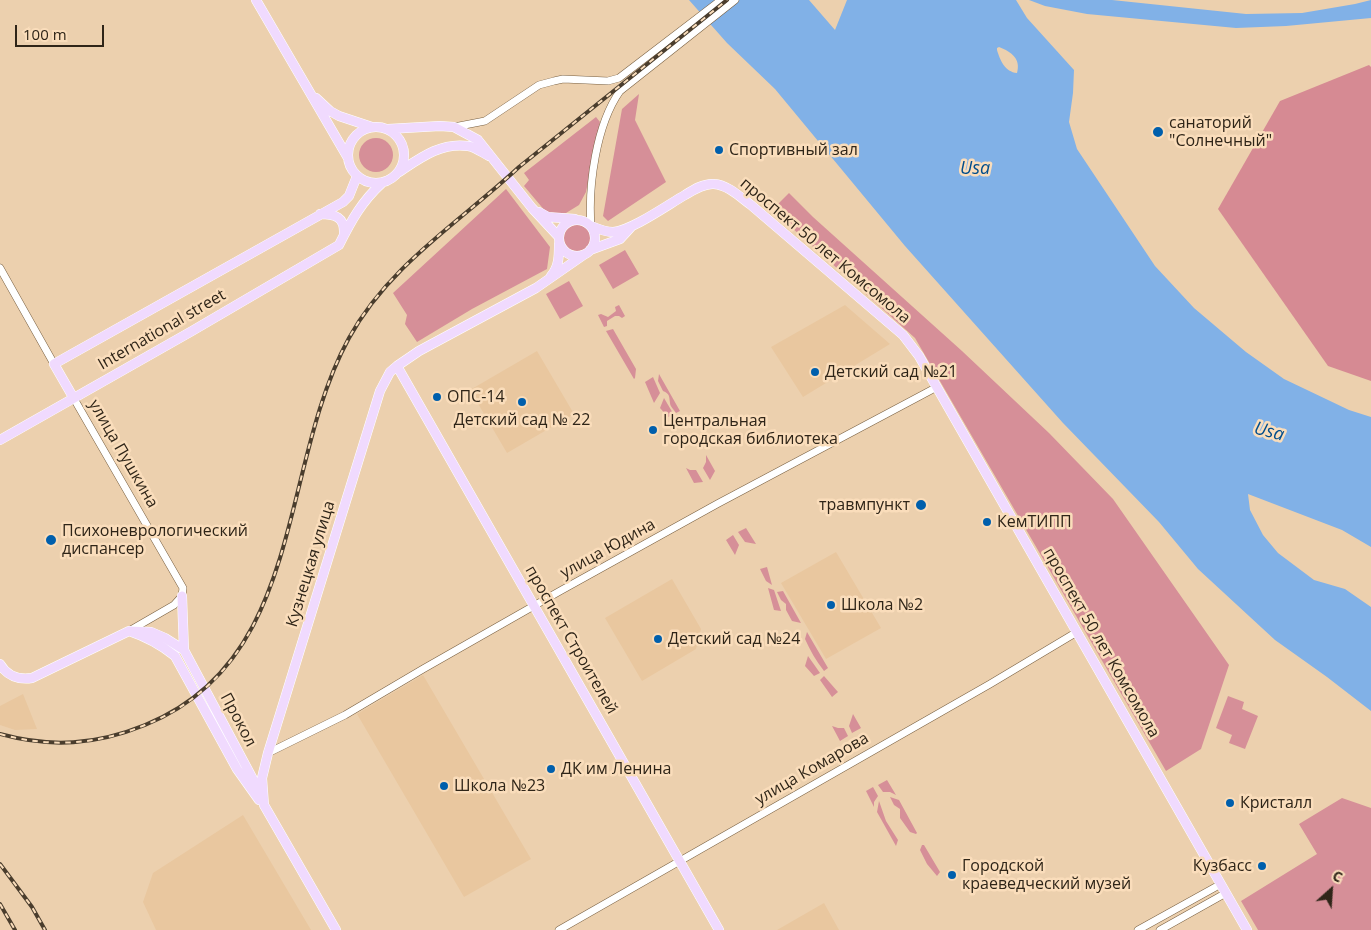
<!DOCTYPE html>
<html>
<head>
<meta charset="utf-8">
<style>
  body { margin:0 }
  #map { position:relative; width:1371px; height:930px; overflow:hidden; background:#ecd0ae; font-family:"Open Sans",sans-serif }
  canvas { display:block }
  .north { position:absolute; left:1306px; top:865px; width:50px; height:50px; -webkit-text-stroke:4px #faddbb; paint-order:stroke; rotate:26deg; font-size:14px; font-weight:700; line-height:20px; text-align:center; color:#2f2518 }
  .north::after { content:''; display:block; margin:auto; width:18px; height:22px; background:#2f2518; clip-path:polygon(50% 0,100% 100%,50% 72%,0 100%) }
  .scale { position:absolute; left:15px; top:25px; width:89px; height:22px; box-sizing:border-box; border:2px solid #2f2518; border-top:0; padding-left:6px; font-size:15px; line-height:18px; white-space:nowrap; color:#2f2518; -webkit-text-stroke:4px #faddbb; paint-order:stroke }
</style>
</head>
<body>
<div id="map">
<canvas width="1371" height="930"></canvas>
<div class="north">С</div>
<div class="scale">100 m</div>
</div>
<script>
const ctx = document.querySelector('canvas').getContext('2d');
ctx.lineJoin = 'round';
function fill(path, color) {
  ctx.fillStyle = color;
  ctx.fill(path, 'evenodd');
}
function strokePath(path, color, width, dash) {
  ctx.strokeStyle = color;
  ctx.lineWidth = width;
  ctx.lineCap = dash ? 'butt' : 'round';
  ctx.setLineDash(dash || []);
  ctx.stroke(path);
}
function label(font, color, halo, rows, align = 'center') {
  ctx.font = font + ' "Open Sans",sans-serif';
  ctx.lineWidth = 5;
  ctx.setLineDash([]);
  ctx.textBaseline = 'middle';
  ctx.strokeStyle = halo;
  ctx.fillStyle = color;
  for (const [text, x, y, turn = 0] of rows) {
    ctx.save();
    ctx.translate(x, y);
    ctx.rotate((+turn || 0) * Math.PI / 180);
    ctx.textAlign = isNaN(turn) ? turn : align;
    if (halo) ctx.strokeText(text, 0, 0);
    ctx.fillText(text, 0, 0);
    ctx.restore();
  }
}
fill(new Path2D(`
  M845 305 890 344 803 397 771 347Z
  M537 351 574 414 507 453 470 390Z
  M836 552 881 628 826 659 781 583Z
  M672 579 701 629 696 649 642 681 605 618Z
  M423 675 531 859 464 897 357 714Z
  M23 694 37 729 15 730 0 725V706Z
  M243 815 311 930H156L143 902 153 873Z
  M824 903 839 930H777Z`), '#e9c79f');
fill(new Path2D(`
  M639 94 635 120 666 182 608 221 603 216 622 109Z
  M596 117 600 122 586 192 579 205 566 213 556 215 546 212 524 186 529 180 524 173Z
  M359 155a17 17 0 1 1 34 0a17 17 0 1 1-34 0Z
  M506 189 550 247 547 269 472 309 417 342 405 324 407 315 393 293Z
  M789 193 813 217 962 351 1049 433 1113 499 1229 665 1201 749 1166 771 915 338 772 210Z
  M564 238a13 13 0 1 1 26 0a13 13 0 1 1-26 0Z
  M625 250 639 274 613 289 599 265Z
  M569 281 583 306 560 319 546 294Z
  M619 305 625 316 622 318 619 316H615L607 321V326L604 327 598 315 601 314 608 317 616 311 615 307Z
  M613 329 636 369 635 378 634 379 606 331Z
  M659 374 680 411 676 413C674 410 670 406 670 403 669 396 670 394 663 391L658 381Z
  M653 377 660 393 654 403 645 382Z
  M664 398 674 415 668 417 660 408Z
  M706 455 715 471 710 480 703 468 706 462Z
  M686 468 690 470H696L703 482 694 483Z
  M746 528 756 544 745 542 738 532Z
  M733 535 739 545 735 555 726 540Z
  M767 567 772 585 766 581 760 569Z
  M768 588 774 590 781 611 774 610Z
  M783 591 801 623 792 621 786 610V604L781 600 777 592Z
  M807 632 828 668 824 671C816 661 810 650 805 639Z
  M808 656 820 673 814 676 805 666Z
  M824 676 838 692 832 697 820 680Z
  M1228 696 1244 702 1242 709 1258 716 1245 749 1229 743 1232 735 1216 728Z
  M853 714 861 728 852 733 849 726Z
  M832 726 838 728H844L848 736 840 741Z
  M887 780 896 795 890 792H883L878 785Z
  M873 787 878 796 874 802V807L866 791Z
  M890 797 899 800 917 833 916 834 910 832 900 818V809L894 805Z
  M1342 798 1371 808V930H1258L1241 901 1317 854 1299 824Z
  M879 801 886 821 898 840 896 846 877 812Z
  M922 845H924L940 872 937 876 927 864 920 850Z`), '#d68f98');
fill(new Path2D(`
  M1369 65 1371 67V381L1328 366 1218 209 1280 101Z`), '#d68a93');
fill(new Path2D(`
  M689 0H809L835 30 847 0H1016L1027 18 1074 70 1073 93 1069 122 1077 149 1155 266 1194 308 1246 352 1284 379 1349 410 1371 417V547L1342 530 1248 494 1250 510 1263 535 1278 553 1314 580 1345 589 1371 607V711L1327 677 1275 640 1198 569 1159 522 1063 423 905 246 775 89 727 43ZM999 47C1012 52 1021 59 1017 73 1005 72 1000 60 997 50V48Z
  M1029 0H1112L1246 14 1302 13 1355 4 1371 0V18L1286 26 1236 28 1087 14 1045 6Z`), '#81b1e7');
const minor = new Path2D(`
  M454 127 485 121 539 85 554 81 563 79 608 81 619 78 721 0
  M591 226C588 186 596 125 620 91L735 0
  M0 268 54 364
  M73 397 183 588 182 596 174 605 129 631
  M268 753 345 715 423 669 560 591 717 504 937 387
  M559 930 990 684 1077 632
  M1138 930 1221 884
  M1160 930 1226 893`);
const major = new Path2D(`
  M256 0 348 158
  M316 98 330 111 339 116 372 127
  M348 155a28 28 0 1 1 56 0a28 28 0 1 1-56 0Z
  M388 129 440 126 454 127 478 140 532 208 559 237
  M399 172C420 158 441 142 468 146 475 147 483 153 489 156
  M539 212 548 217 575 219
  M320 214C335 214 345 217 344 234
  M559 238a18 18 0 1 1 36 0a18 18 0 1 1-36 0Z
  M591 226C598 229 605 232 613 232 631 231 669 204 685 195 693 190 704 183 714 184 728 185 740 197 751 205L903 335 919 356 1247 930
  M590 250 620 239 631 227
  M551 276C559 267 559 256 559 244
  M397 366 719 930
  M73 397 54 364 343 202 349 196 357 176
  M0 440 192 331 339 245C351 221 362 201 382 183
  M182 596 184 650 255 783 260 797
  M129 631C147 637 160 644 175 656L237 769 259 800
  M0 664C7 676 19 680 32 678L129 631 151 632 165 638 184 650
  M336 930 264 805 262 778 268 753 380 391 390 372 397 366 419 351 536 288 585 254`);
strokePath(minor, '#785f40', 8);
strokePath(major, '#fff', 10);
strokePath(minor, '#fff', 7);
strokePath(major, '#f0dafe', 9);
const rail = new Path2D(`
  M0 734C51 748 96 745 145 725 306 660 278 467 349 338 389 265 460 222 519 167L727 0
  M0 864 32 907 45 930
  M0 904 15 930`);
strokePath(rail, '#4a3d2d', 4);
strokePath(rail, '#faddbb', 2, [5.5]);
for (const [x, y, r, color] of [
  [1158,132,6,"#005fac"],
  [719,150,5,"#005fac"],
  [815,372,5,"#005fac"],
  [437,397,5,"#005fac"],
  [522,402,5,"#005fac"],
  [653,430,5,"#005fac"],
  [921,505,6,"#005fac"],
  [987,522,5,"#005fac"],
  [51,540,6,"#005fac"],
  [831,605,5,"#005fac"],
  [658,639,5,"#005fac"],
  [551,769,5,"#005fac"],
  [444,786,5,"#005fac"],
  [1230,803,5,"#005fac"],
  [1262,866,5,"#005fac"],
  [952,875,5,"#005fac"]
]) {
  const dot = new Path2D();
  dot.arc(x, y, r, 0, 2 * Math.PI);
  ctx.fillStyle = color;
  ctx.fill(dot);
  strokePath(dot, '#faddbb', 2);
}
label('16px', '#2f2518', '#faddbb', [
  ["санаторий",1169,123],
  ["\"Солнечный\"",1169,141],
  ["Спортивный зал",729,150],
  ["Детский сад №21",825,372],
  ["ОПС-14",447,397],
  ["Детский сад № 22",522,420,"center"],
  ["Центральная",663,421],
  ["городская библиотека",663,439],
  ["травмпункт",910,505,"right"],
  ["КемТИПП",997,522],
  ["Психоневрологический",62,531],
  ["диспансер",62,549],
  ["Школа №2",841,605],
  ["Детский сад №24",668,639],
  ["ДК им Ленина",561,769],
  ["Школа №23",454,786],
  ["Кристалл",1240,803],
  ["Городской",962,866],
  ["краеведческий музей",962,884],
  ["Кузбасс",1252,866,"right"]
], 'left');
label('16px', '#2f2518', '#faddbb', [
  ["проспект 50 лет Комсомола",825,251,40],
  ["International street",162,330,-30],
  ["улица Пушкина",123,454,60],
  ["улица Юдина",608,549,-29],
  ["Кузнецкая улица",311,564,-73],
  ["проспект Строителей",571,640,60],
  ["проспект 50 лет Комсомола",1101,643,60],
  ["Прокол",238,720,62],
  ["улица Комарова",812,769,-30]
]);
label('italic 18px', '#004d8c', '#faddbb', [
  ["Usa",975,169],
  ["Usa",1269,432,14]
]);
</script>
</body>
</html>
